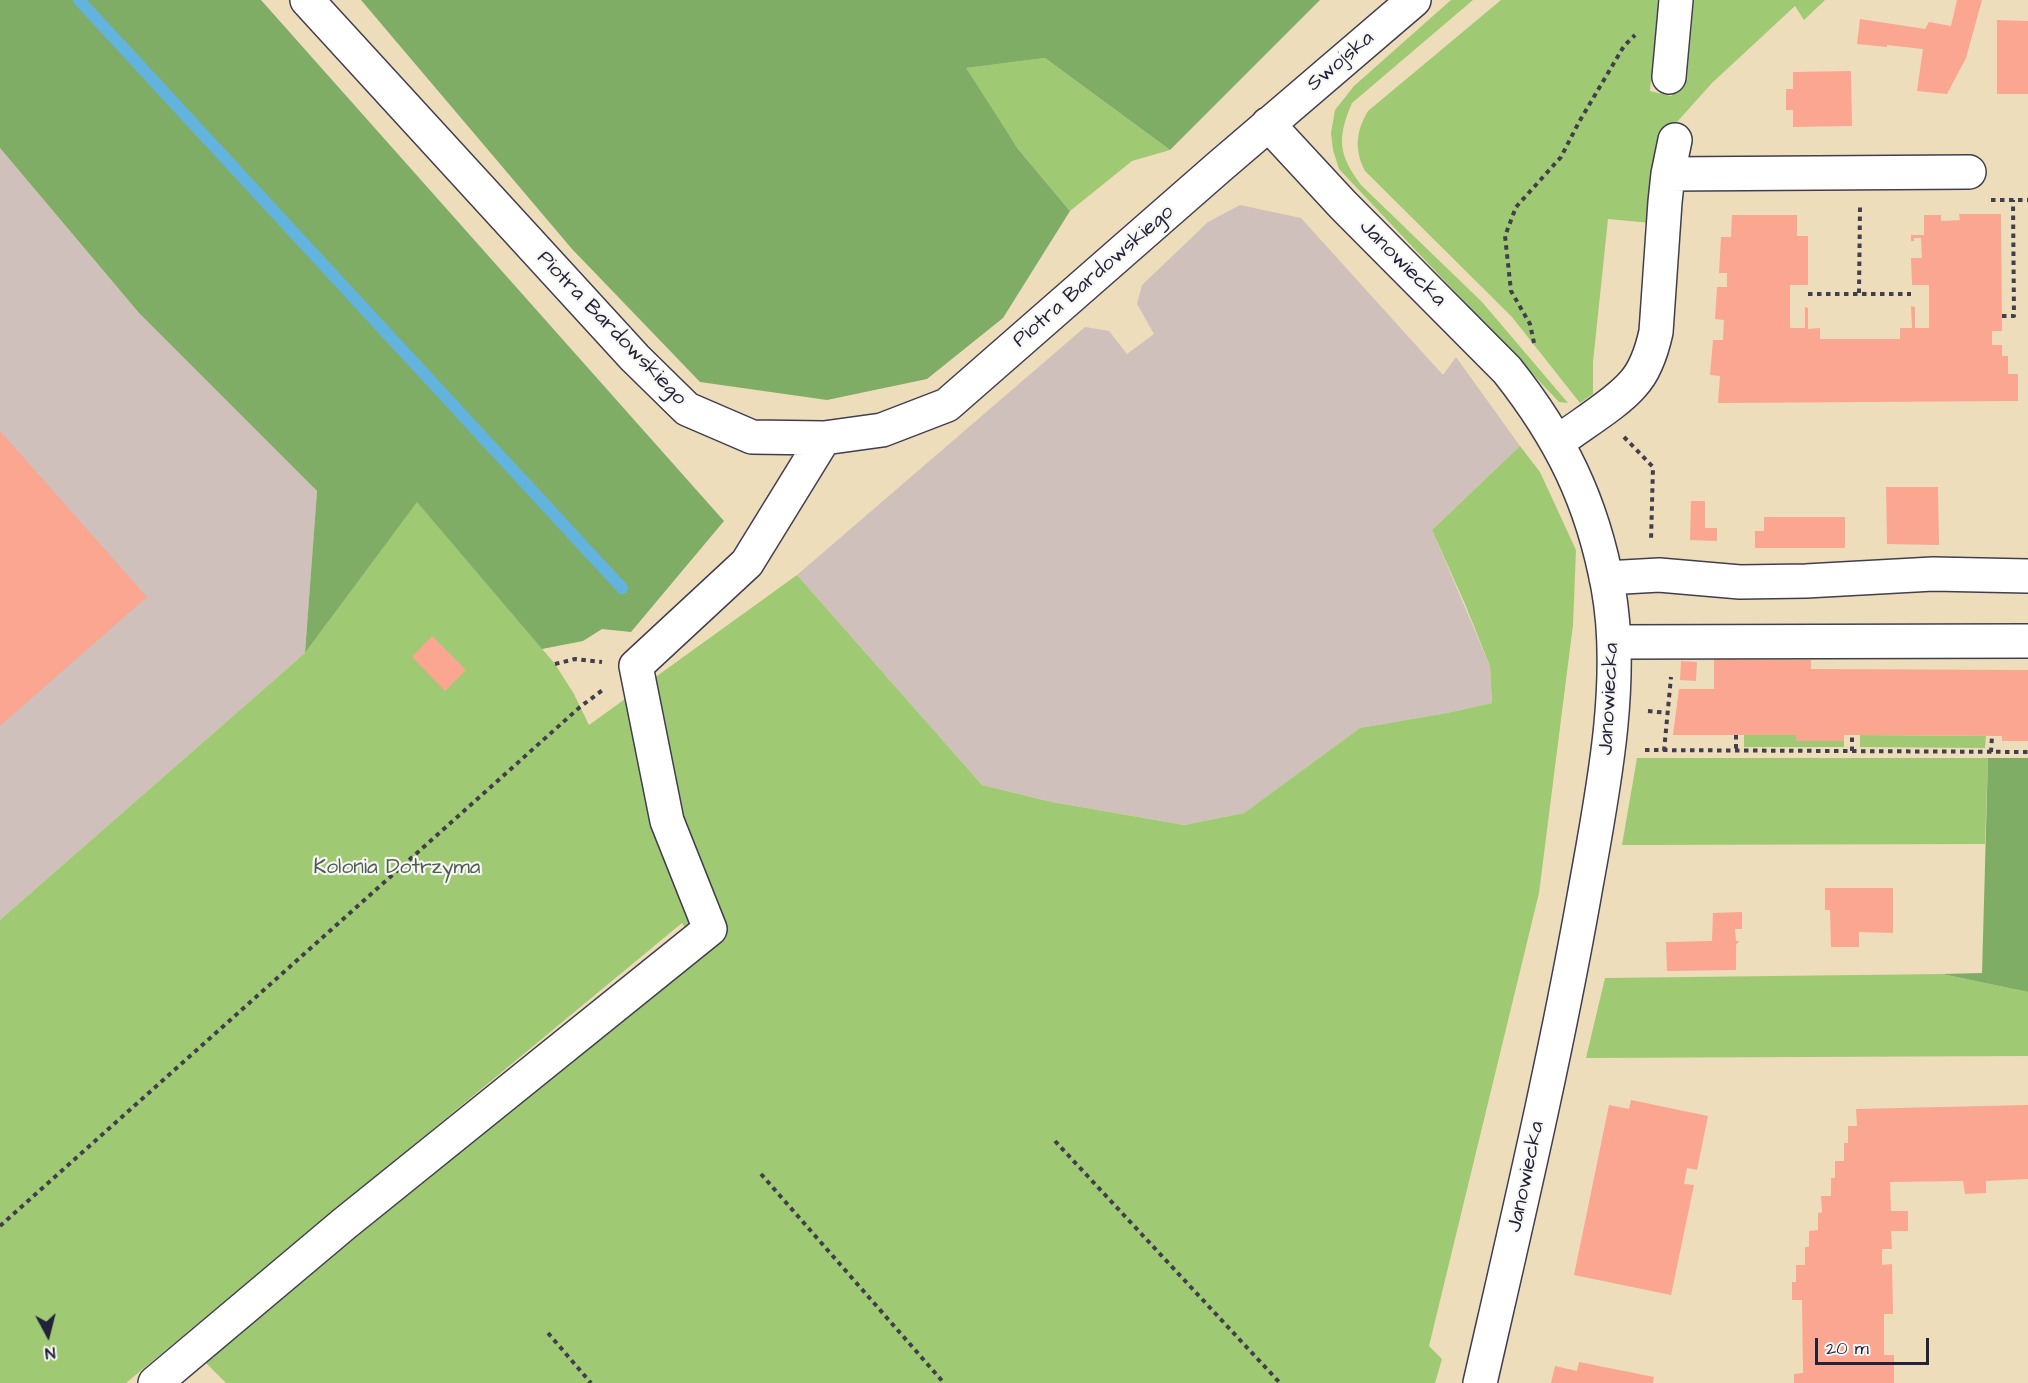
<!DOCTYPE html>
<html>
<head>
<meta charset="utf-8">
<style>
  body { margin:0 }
  #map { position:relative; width:2028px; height:1383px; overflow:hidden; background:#edb; font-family:"Architects Daughter",sans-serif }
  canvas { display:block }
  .north { position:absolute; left:18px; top:1305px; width:60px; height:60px; -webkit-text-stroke:4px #f6f6f2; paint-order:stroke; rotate:173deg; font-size:16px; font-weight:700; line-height:24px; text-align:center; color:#22223b }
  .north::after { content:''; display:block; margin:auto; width:21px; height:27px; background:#22223b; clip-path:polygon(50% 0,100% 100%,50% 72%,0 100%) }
  .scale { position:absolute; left:1815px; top:1338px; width:114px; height:27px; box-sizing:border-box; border:3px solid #22223b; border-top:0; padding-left:8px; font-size:18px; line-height:21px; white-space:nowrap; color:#22223b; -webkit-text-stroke:4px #f6f6f2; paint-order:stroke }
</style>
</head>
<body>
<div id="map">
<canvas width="2028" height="1383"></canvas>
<div class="north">N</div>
<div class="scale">20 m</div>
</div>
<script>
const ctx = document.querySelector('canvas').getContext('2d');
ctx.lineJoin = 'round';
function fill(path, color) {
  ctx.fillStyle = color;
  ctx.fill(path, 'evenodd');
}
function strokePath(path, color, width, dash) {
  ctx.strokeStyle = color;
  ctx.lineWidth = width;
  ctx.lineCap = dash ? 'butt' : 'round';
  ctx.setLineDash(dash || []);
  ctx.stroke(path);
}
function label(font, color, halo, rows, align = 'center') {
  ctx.font = font + ' "Architects Daughter",sans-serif';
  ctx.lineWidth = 4.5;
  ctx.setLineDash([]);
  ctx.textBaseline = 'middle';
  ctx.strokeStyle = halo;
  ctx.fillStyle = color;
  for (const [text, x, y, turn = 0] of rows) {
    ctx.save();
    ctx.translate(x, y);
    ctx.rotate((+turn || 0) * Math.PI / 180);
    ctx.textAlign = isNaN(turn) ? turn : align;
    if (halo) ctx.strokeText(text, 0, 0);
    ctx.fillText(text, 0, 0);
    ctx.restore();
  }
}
fill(new Path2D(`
  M0 148 139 313 317 491 305 653 0 920Z
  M1240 205 1301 218 1443 375 1456 357 1520 446 1432 530 1490 666 1492 703 1447 713 1360 728 1244 813 1184 825 1052 802 982 785 797 575 1085 327 1109 331 1127 354 1154 334 1137 304 1142 285 1208 222Z`), '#cfc0bb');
fill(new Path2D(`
  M1451 0H1473L1352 103C1337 138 1338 154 1361 185L1482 302 1568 403 1559 402 1339 169 1333 150 1331 133 1335 110 1354 86Z
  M1501 0H1658L1650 91 1671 96 1687 80 1694 0H1825L1804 20 1795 6 1712 83 1659 142 1651 223 1608 219 1593 362V394L1580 403 1512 317 1365 171C1354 150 1356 131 1368 111Z
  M1045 58 1170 150 1132 161 1070 211 1018 149 965 68Z
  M1520 446 1540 472 1576 550 1573 625 1539 893 1429 1346 1442 1359 1435 1383H226L202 1359 703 956 682 923 126 1383H0V920L305 653 417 501 555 664 574 694 589 725 797 575 982 785 1052 802 1184 825 1244 813 1360 728 1447 713 1492 703 1490 666 1465 604 1432 530Z
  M1744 735H1796L1844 741V747H1744Z
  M1860 735 1986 736 1985 748 1860 747Z
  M1637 758H1988L1985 844 1622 845Z
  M1942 974 2028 992V1056L1586 1058 1605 978Z`), '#a0c974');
fill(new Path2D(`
  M0 0H261L724 521 631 632 602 629 583 641 542 649 417 502 305 653 317 491 139 313 0 148Z
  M361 0H1320L1170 150 1045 58 966 68 1018 149 1070 211 1003 318 927 379 827 400 700 382 572 249Z
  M1988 758H2028V992L1942 974 1982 973Z`), '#80ad66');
strokePath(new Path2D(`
  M79 0 622 588`), '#62b3dd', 12);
fill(new Path2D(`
  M1957 0H1982L1966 58 1947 94 1917 91 1923 49 1887 45V47L1857 44 1860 19 1925 29 1929 22 1951 26Z
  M1997 20 2028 21V94H1997Z
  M1851 71 1852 126 1793 127V110H1786V89H1793V72Z
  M1959 214H2001L2002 331H1992V345H2002V356H2008V374H2018V401L1718 403 1720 376 1710 375 1713 340H1723L1724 320 1715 319 1717 287H1727V273H1719L1721 237H1731L1732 215H1797V236H1808V285H1790V328H1805V307L1808 308V329L1820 328V339H1900V328H1912L1911 306 1915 307V328H1929V285H1912L1911 258H1922L1921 238H1914V241H1911V235H1924V215H1941V221L1960 220Z
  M0 431 147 597 0 726Z
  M1886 487H1938L1939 545 1887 544Z
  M1691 501H1705V528H1717V541L1690 540Z
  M1764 517H1845V548H1755V531H1764Z
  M432 636 466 670 445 691 412 657Z
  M1714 659 1811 660V669L2028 670V741H2002V736L1844 735V741H1796V735H1673L1679 689H1714Z
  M1681 661 1697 662 1696 681 1680 680Z
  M1825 888H1893V933L1859 932V947H1831L1830 910H1825Z
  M1742 912V929H1735L1736 941H1739L1738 943 1736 944V970L1667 971 1666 942 1712 941 1713 913Z
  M1631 1100 1708 1116 1697 1170 1687 1168 1684 1184 1694 1185 1671 1295 1574 1275 1609 1105 1629 1109Z
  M2028 1105V1179L1986 1181V1193L1965 1194 1963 1181 1890 1182 1891 1211H1908V1231H1891L1892 1249H1882V1265L1892 1264 1893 1314H1884V1355H1894V1383H1794V1374L1803 1373 1802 1300H1792V1282H1796V1265H1805V1247H1809V1231L1818 1230V1213L1822 1212 1821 1196H1831V1178H1835V1161H1844V1143H1848V1126H1857L1856 1109Z
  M1579 1362 1654 1377 1653 1383H1551L1555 1366 1577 1371Z`), '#faa691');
const minor = new Path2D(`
  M307 0 635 358 687 409 752 437 824 438 882 430 947 405 1219 167 1414 0
  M1669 77 1676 0
  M1268 124 1343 205 1507 370C1561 438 1592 501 1608 587 1626 683 1601 801 1584 897 1555 1060 1517 1221 1480 1383
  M1668 174 1969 172
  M1558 442C1580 425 1616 404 1633 384 1646 370 1652 350 1656 332L1665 202 1668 174 1675 140
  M1606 578 1659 575 1740 582 1806 581 1933 574 2028 576
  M1614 642 2028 641
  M155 1383 344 1224 710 929 667 821 636 666 747 563 824 438`);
strokePath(minor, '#413e4e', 36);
strokePath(new Path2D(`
  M1991 200H2028
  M1859 293 1860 207
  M1808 294H1911
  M2002 316H2014L2013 200
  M1534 343 1530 324 1511 291 1505 236 1516 207 1561 157 1579 122 1624 46 1635 35
  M1624 437 1653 467 1651 541
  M555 664 575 659 602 662
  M1648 711 1668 713
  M1736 735V751
  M1645 750 2028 752
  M1664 751 1671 677
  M1852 751V735
  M1991 752 1992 736
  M1055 1141 1280 1383
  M761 1174 944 1383
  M0 1226 580 707 604 689
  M548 1333 591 1383`), '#413e4e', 4, [4.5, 4.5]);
strokePath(minor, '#fff', 33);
label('21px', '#22223b', '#f6f6f2', [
  ["Swojska",1341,62,-40],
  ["Janowiecka",1402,264,45],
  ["Piotra Bardowskiego",1094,277,-41],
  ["Piotra Bardowskiego",611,329,46],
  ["Janowiecka",1610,699,-87],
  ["Janowiecka",1527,1177,-78]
]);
label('21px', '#4e5c4f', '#f6f6f2', [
  ["Kolonia Dotrzyma",397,869]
]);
</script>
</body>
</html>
